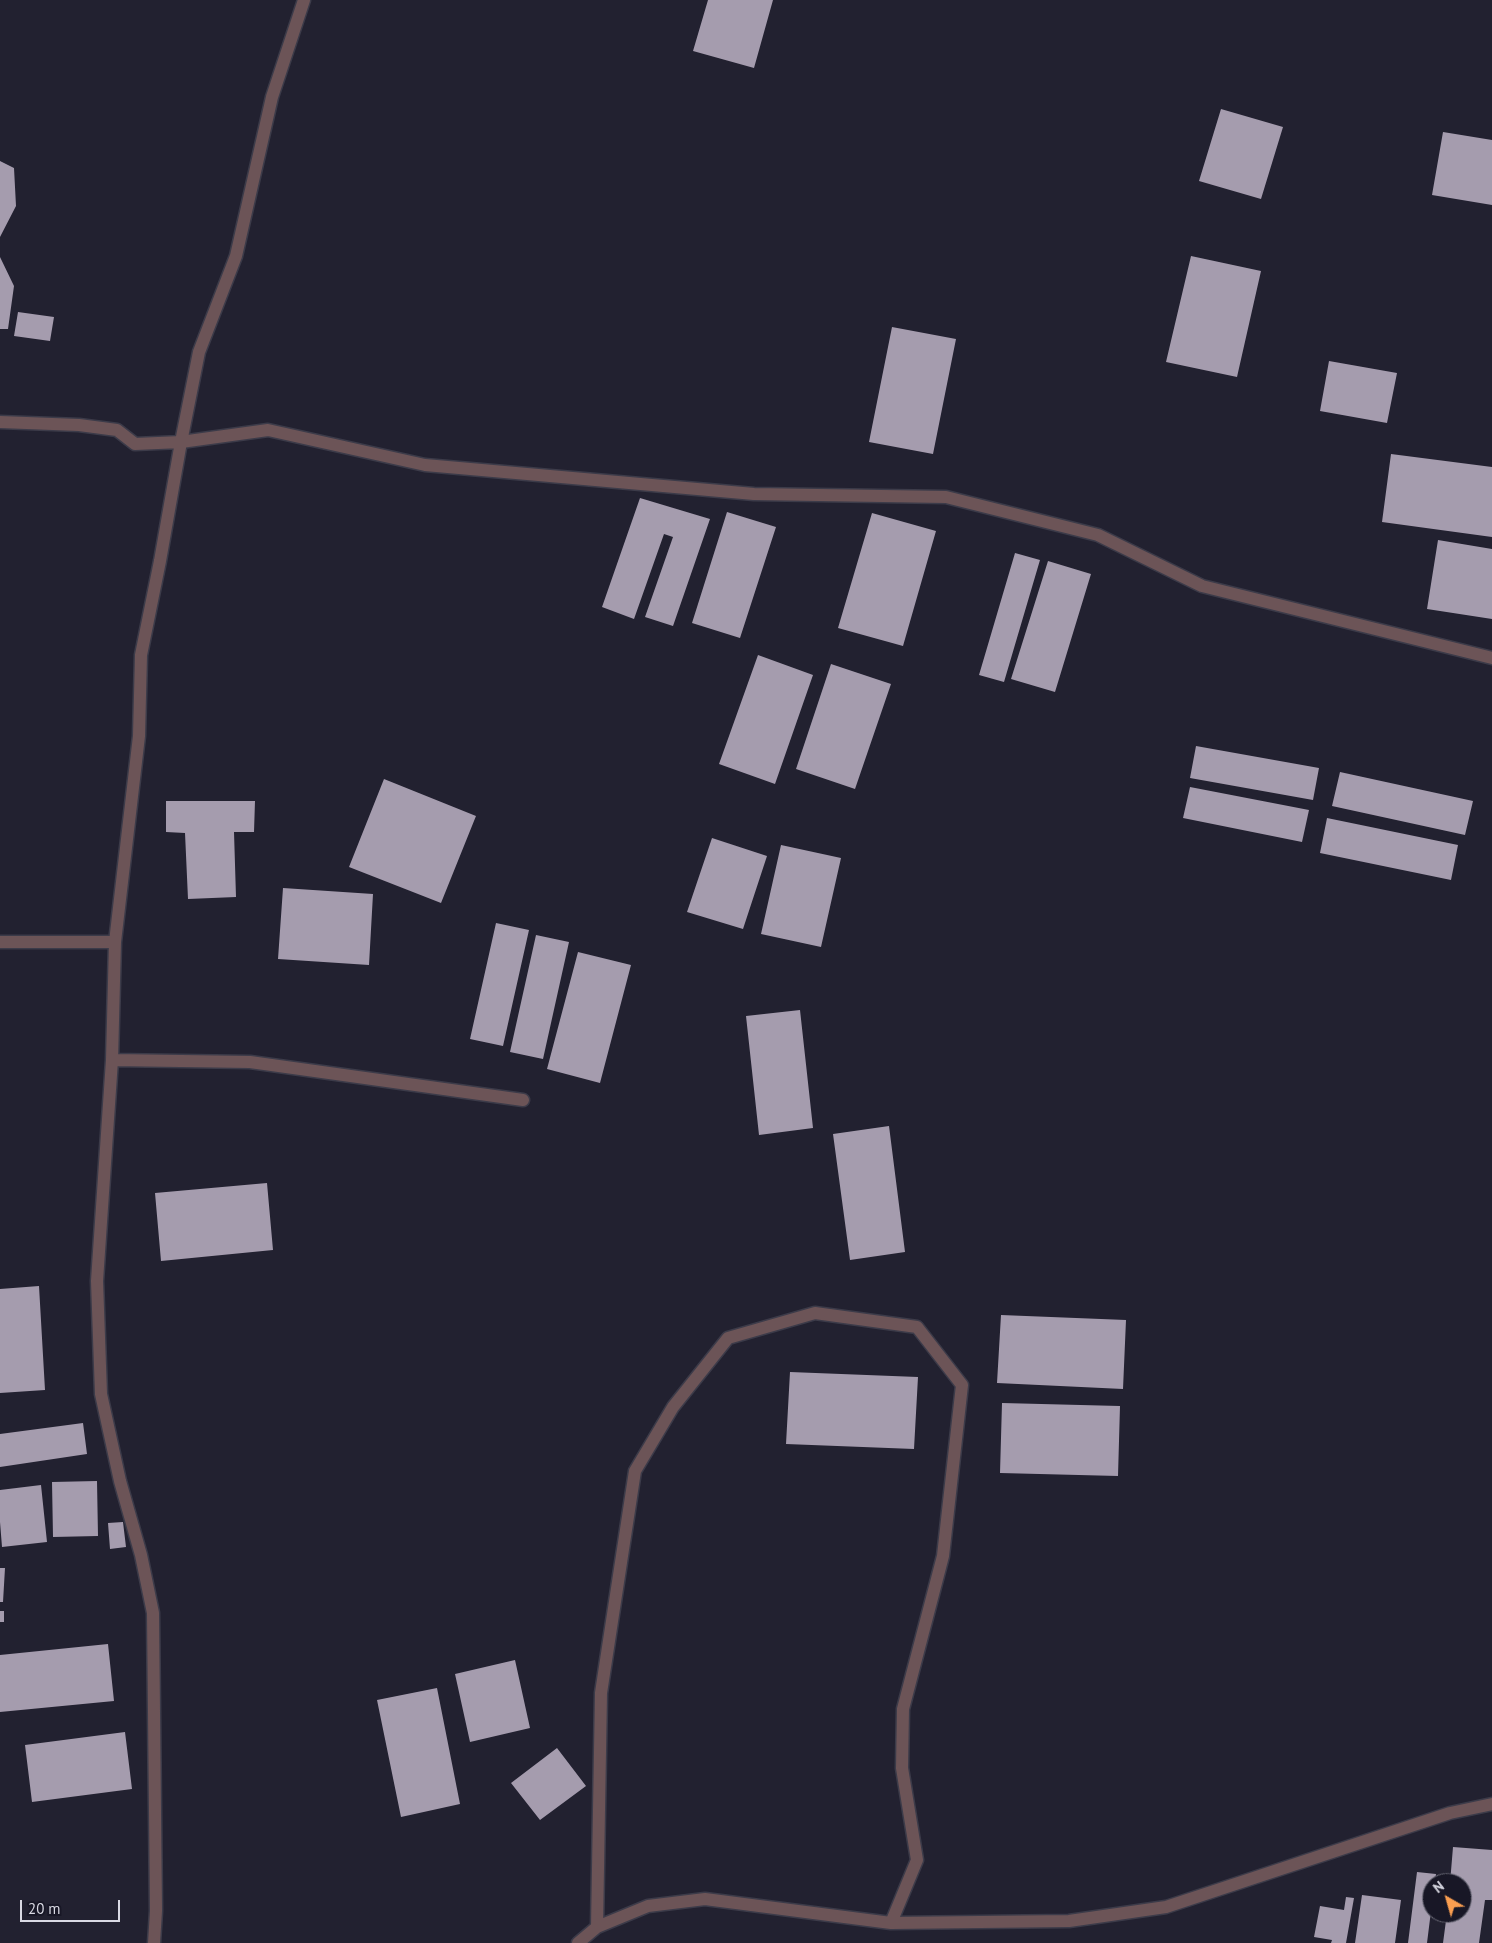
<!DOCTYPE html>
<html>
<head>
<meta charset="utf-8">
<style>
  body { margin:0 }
  #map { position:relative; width:1492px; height:1943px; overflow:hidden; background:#222130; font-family:"PT Sans",sans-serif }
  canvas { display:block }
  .north { position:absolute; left:1422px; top:1873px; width:50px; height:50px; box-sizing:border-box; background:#181726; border:1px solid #656572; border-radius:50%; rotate:322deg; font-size:14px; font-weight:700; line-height:20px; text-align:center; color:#d9d9e3 }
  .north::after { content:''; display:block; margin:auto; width:18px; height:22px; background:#fb9e50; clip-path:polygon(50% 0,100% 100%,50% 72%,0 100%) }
  .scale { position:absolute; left:20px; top:1900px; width:100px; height:22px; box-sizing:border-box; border:2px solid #d9d9e3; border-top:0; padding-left:6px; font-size:15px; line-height:18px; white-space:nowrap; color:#d9d9e3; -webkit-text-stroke:4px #181726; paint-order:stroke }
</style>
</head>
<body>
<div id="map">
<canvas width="1492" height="1943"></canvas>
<div class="north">N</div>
<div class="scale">20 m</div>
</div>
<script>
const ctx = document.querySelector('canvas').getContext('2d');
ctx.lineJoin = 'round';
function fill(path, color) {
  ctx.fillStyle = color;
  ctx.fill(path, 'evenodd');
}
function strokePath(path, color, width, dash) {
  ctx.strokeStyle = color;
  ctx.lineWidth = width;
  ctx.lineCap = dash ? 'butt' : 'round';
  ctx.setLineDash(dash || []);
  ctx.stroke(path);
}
fill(new Path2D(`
  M708 0H773L754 68 693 51Z
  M1221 109 1283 127 1261 199 1199 181Z
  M1443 132 1492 140V205L1432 195Z
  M0 161 14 168 16 206 0 237Z
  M1191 256 1261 271 1237 377 1166 362Z
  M0 257 14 286 8 329H0Z
  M18 312 54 317 50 341 14 336Z
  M892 327 956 339 933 454 869 442Z
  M1329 361 1397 373 1387 423 1320 411Z
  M1391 454 1492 467V537L1382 522Z
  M640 498 710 519 673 626 645 617 673 537 664 534 634 619 602 607Z
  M727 512 776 527 740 638 692 623Z
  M872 513 936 531 903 646 838 628Z
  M1438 540 1492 549V619L1427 609Z
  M1015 553 1040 560 1004 682 979 675Z
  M1048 561 1091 574 1055 692 1011 679Z
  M758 655 813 675 775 784 719 764Z
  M831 664 891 684 855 789 796 769Z
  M1196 746 1319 768 1313 800 1190 778Z
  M1340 772 1473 801 1465 835 1332 806Z
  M384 779 476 816 441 903 349 867Z
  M1190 787 1309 810 1302 842 1183 818Z
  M166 801H255L254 832H234L236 897 188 899 185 833 166 832Z
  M1327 818 1458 845 1451 880 1320 853Z
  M712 838 767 856 743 929 687 912Z
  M781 845 841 858 821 947 761 934Z
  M283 888 373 894 369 965 278 959Z
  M496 923 529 930 503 1046 470 1039Z
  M536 935 569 942 543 1059 510 1052Z
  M578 952 631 965 600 1083 547 1069Z
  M800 1010 813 1128 759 1135 746 1016Z
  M889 1126 905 1252 850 1260 833 1134Z
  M267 1183 273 1250 161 1261 155 1193Z
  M39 1286 45 1390 0 1393V1289Z
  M1001 1315 1126 1320 1123 1389 997 1383Z
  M790 1372 918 1377 914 1449 786 1444Z
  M1002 1403 1120 1406 1118 1476 1000 1473Z
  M83 1423 87 1454 0 1467V1434Z
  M97 1481 98 1536 53 1537 52 1482Z
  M41 1485 47 1542 2 1547 0 1522V1490Z
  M123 1522 126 1547 110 1549 108 1523Z
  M0 1568H5L3 1602H0Z
  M0 1611H4V1622H0Z
  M108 1644 114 1701 0 1712V1655Z
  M515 1660 530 1728 470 1742 455 1674Z
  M437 1688 460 1804 401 1817 377 1700Z
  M125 1732 132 1789 32 1802 25 1745Z
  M557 1748 586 1786 540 1820 511 1783Z
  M1453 1847 1492 1850V1900H1485L1479 1943H1443L1447 1913H1462V1883H1450Z
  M1417 1872 1436 1874 1435 1883H1432V1903L1427 1943H1408Z
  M1362 1895 1401 1900 1395 1943H1355Z
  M1346 1897 1354 1898 1346 1943H1331L1332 1940 1314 1937 1320 1906 1344 1910Z`), '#a59cae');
const minor = new Path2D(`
  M0 422 79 425 117 430 135 444 181 442 268 430 425 465 754 494 946 497 1098 535 1202 586 1492 658
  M0 942H115
  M112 1060 250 1062 523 1100
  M597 1927 601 1693 635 1471 673 1407 728 1338 815 1313 917 1327 962 1385 943 1556 903 1709 902 1768 917 1860 891 1923
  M154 1943 156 1911 153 1613 141 1555 120 1481 101 1394 97 1281 112 1060 115 942 139 736 141 655 160 561 181 442 199 352 236 256 272 97 304 0
  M578 1943 597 1927 648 1906 705 1899 891 1923 1069 1921 1166 1907 1450 1813 1492 1804`);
strokePath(minor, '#3c3b49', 15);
strokePath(minor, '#6c5457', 12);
</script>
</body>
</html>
